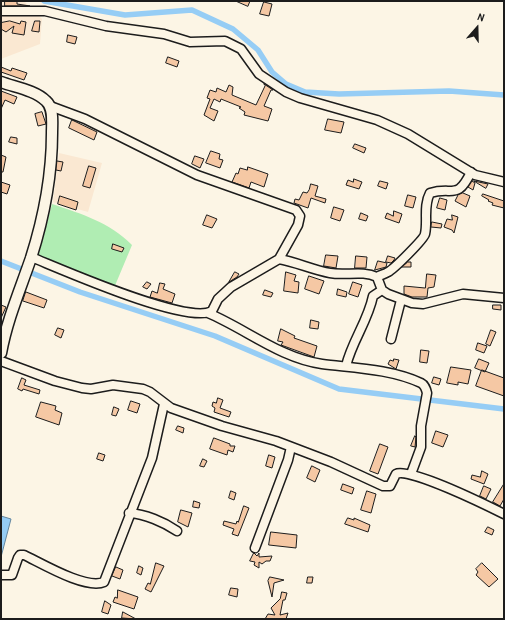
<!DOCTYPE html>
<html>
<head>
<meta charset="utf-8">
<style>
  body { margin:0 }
  #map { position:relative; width:505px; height:620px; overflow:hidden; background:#fcf5e5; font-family:"Patrick Hand",sans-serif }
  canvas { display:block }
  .frame { position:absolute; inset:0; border:2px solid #1c1c1c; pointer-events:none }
  .north { position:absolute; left:457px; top:8px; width:40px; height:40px; -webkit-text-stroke:3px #fcf5e5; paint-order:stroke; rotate:20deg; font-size:11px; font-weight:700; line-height:16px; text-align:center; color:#1c1c1c }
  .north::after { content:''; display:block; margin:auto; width:14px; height:18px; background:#1c1c1c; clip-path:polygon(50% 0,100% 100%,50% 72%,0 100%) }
</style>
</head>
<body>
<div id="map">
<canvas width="505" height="620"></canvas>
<div class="frame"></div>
<div class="north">N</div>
</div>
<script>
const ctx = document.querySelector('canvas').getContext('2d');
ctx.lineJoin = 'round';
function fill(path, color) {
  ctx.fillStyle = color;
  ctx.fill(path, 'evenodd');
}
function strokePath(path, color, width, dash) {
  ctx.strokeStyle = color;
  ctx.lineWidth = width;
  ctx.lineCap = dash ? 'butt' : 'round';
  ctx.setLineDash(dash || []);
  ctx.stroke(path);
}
fill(new Path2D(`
  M1 1H24L42 19 40 44 1 59Z
  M59 153 102 163 88 212 53 202Z`), '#fae8d2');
fill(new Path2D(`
  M52 204C82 214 109 222 132 245L114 288 38 257Z`), '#b0edb3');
const water = new Path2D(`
  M1 516 11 519 1 557Z`);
fill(water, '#96cdf5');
strokePath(water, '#65869e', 1);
strokePath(new Path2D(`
  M44 1 125 15 192 10 233 29 258 50 272 72 286 84 305 92 339 94 449 91 504 95
  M1 261 80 292 215 336 339 389 504 409`), '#96cdf5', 5.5);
const building = new Path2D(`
  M5 1H17V4L30 6H5Z
  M236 1H250L248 6Z
  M264 2 272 4 269 16 260 14Z
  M10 21 20 24 21 21 26 22 24 35 12 33 14 26 6 32 1 29V23Z
  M35 21H40L39 32 32 31Z
  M68 35 77 37 75 44 67 42Z
  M168 57 179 61 177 67 166 63Z
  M1 67 11 71 12 68 27 73 24 80 1 72Z
  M264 84 273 90H271L264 106 272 109 268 121 244 115 245 112 239 108 241 107 221 99 220 102 214 99 210 108 218 111 214 121 204 115 210 99 207 98 210 90 216 92 217 88 226 92 229 85 233 87 232 95 256 105 265 86Z
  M1 91 17 97 14 104 5 100 1 109Z
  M42 112 46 124 38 126 35 114Z
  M328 119 344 122 341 133 325 130Z
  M72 120 97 132 94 140 69 128Z
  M11 137 17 138V144L9 142Z
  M355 144 366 148 364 153 353 148Z
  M211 151 220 154 219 159 223 160 220 168 206 163Z
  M1 155 6 157 3 172H1Z
  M195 156 204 159 200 168 192 164Z
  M57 161 63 162 61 171 56 170Z
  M89 166 96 168 90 188 83 186Z
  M248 167 268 174 264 187 251 182 249 188 232 182 236 173 238 174 240 168 247 170Z
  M354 179 362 182 359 189 346 185 348 180 353 182Z
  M380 181 388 183 386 189 378 186Z
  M472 181 475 183 473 190 468 187Z
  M474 181 488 184 486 188Z
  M1 182 10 185 7 194 1 192Z
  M311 184 318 186 315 196 326 199 325 203 311 198 308 208 294 203 295 199 299 200 303 192 307 193 309 190Z
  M463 193 470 196 466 207 455 201 458 195Z
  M483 194 504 201V208L492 205 493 203 488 201 489 200 482 196Z
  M408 195 416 197 413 208 405 206Z
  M60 196 78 202 76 210 58 204Z
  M440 198 447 200 445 210 437 208Z
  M334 207 344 210 340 221 331 218Z
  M394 211 402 214 399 223 385 218 387 213 393 216Z
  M361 213 368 216 366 221 359 219Z
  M207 215 217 219 212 228 203 225Z
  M452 215 458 217 454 233 452 230 444 227 447 219 452 220Z
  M432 222 442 224 441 228 431 227Z
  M113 244 124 248 122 252 112 249Z
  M326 255 338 256 336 268 324 266Z
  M356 256 367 257 366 268H355Z
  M388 256 395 258 394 260 391 263 386 262Z
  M378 261 387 263 386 267 375 270Z
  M408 262H411V267H402Z
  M235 272 239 274 237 277 229 282Z
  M286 272 296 275 294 281 299 282 298 293 284 291Z
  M427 274 436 275 434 287 428 288 427 297H412L404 294V286L425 288Z
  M309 276 324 281 319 294 305 289Z
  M147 282 151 284 147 289 143 287Z
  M353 282 362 285 358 297 349 294Z
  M160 283 165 284 163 289 175 294 172 303 150 297 152 291 157 293Z
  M338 289 347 292 346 297 337 295Z
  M265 290 273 293 271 297 263 295Z
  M26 292 47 300 44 308 23 301Z
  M1 305 6 307 1 318Z
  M493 305H501V310L493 309Z
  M311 320 319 322 318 329 310 328Z
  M58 328 64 330 61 338 55 335Z
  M281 329 295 336 294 338 317 346 314 357 281 345 283 342 278 341Z
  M491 330 496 332 490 346 486 344Z
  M478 343 487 346 484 353 476 350Z
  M421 350 429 351 427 363 420 362Z
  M394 359 399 360 396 369 388 364 390 360 393 361Z
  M479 359 489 363 485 372 475 368Z
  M451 367 471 370 468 384 458 382V385L447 383Z
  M482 370 504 378V396L476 386Z
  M434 377 441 379 439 385 432 383Z
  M22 378 26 380 24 385 40 390 39 394 23 389 22 391 18 389Z
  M218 398 223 400 220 408 231 412 229 417 214 412 215 408 212 406 213 402 216 403Z
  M131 401 140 404 137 413 128 410Z
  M41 402 56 406 55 410 62 413 59 425 36 417Z
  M114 407 119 409 116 416 112 415Z
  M178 426 184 428 183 433 176 430Z
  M436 431 448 435 443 447 432 443Z
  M415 436 416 437 415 447 411 446Z
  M214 438 230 444V446H235L233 452 228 450 227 455 210 449Z
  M380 444 388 447 378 474 370 471Z
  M99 453 105 455 103 461 97 459Z
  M269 455 275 457 272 468 266 466Z
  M203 459 207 461 204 467 200 466Z
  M312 466 320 470 315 482 307 478Z
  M482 471 488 474 484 484 471 479 472 475 480 477Z
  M343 484 354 488 352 494 341 490Z
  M504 484V499L500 506 493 502Z
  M484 486 491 489 486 499 480 496Z
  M231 491 236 493 234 500 229 498Z
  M367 491 376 494 371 513 361 510Z
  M194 501 200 503 199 508 193 507Z
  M244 506 249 508 238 536 232 534 234 529 223 525 224 521 236 524 237 521 238 522Z
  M181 510 192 513 188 527 178 522Z
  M348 518 354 520V518L370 525 368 532 345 524Z
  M488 527 494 530 492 535 485 532Z
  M271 532 297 535 296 548 269 545Z
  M254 553 257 556 259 553V557L272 556 270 561H266L262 564 259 562V568L254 565 255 562 250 561Z
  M156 563 164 566 151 592 145 589 148 583 150 584Z
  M482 563 498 579 489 587 476 575 478 572 476 569Z
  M139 566 143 568 141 575 137 573Z
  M116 567 123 570 120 579 112 576Z
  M270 577 284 580 274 583 272 597 268 581Z
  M308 577H313L312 583H307Z
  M231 588 238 589 237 597 229 595Z
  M118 590 138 597 134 609 113 602 115 597 117 598Z
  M282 592 287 593 285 600H283L280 615 288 613 286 619H265L268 614 275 615 271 608 280 599Z
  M105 601 111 605 108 614 102 612Z
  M123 612 136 619 122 618Z`);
fill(building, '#f5c8a4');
strokePath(building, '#1c1c1c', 1);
const minor = new Path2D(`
  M1 11H45L106 26 164 34 190 42 225 41 241 49 259 74 286 92 300 98 377 120 408 134 475 175 504 182
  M50 106 85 119 197 175 296 210 300 216 298 225 279 259
  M31 257C61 269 187 325 212 311L218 299 231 287 279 259C296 262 313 270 330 273 346 276 362 270 377 277L382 290 388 294 412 303 423 304 463 294 504 298
  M377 277C380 275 385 274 388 272 394 269 424 239 425 234 428 221 423 206 430 193 453 186 457 201 471 172
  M208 313C246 329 280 358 322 364 354 368 391 369 421 383 425 385 426 389 427 393L421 426V447L411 474
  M391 339 401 300
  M1 361 55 381 82 388 91 389 113 385 143 389 150 392 171 408 222 426 276 441 331 462 383 486H390L396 474C409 467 488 506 504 514
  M346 366C352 341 368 321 373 296L382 290
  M129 513C145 514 164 522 177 531
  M255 548 288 460 291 447
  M1 575H12L18 558 20 555H24C41 563 86 590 104 582L152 458 164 404`);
const major = new Path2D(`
  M1 82C14 87 35 90 46 101 54 108 52 123 52 133 52 175 44 217 31 258 20 290 7 320 1 353`);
strokePath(minor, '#1c1c1c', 11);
strokePath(major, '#1c1c1c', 13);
strokePath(minor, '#fcf5e5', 8);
strokePath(major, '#fcf5e5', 10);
</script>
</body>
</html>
